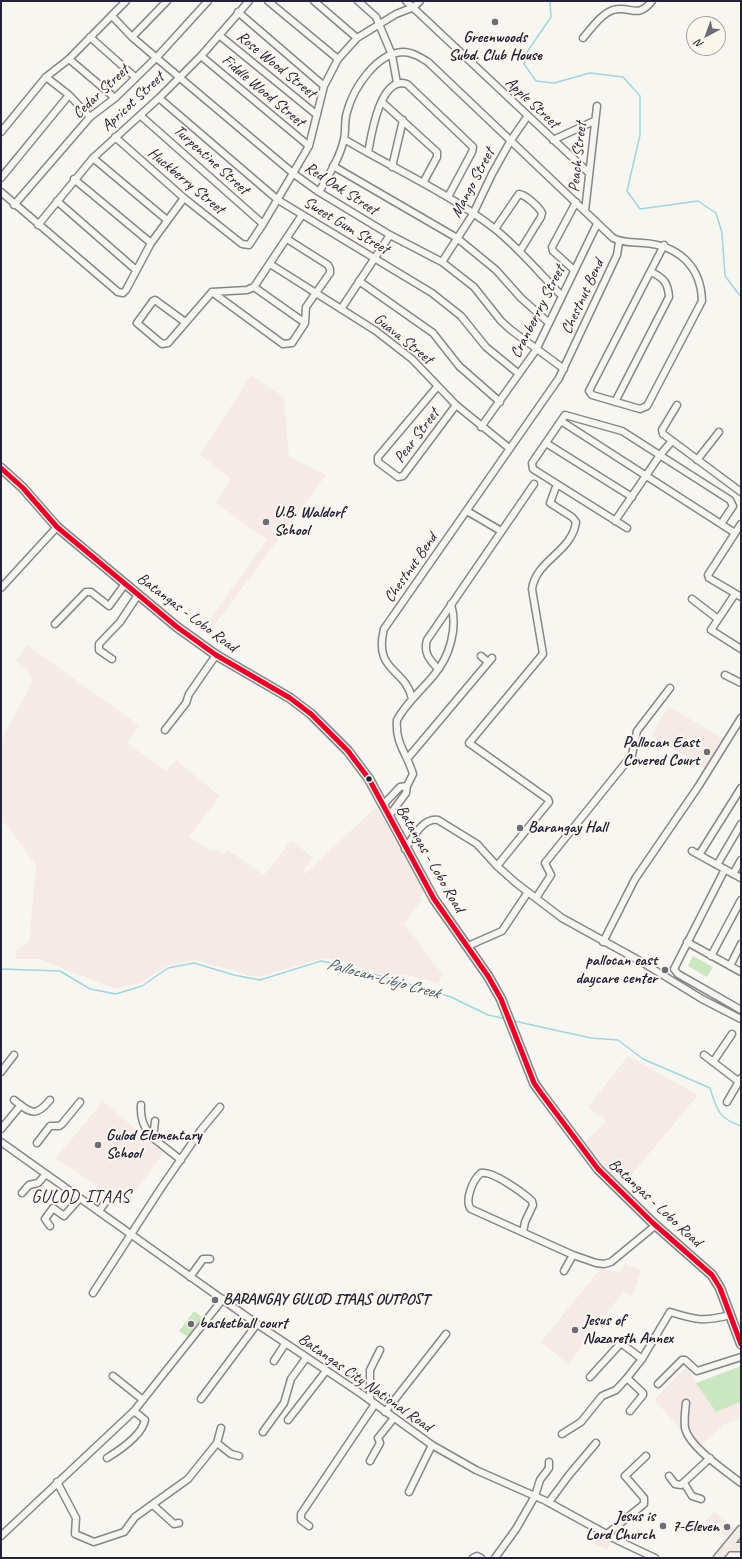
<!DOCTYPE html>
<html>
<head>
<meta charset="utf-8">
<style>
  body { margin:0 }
  #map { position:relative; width:742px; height:1559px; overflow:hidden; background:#f8f6f0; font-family:Caveat,sans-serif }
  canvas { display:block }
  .frame { position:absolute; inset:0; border:2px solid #22223b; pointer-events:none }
  .north { position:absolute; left:686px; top:16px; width:40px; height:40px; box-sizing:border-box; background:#fbf7ec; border:1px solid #a4a2a5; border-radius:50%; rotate:221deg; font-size:11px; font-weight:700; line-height:16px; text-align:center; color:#22223b }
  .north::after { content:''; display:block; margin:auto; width:14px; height:18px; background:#6d6c7a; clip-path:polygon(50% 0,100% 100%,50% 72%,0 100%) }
</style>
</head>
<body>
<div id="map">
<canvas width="742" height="1559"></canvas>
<div class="frame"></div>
<div class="north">N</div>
</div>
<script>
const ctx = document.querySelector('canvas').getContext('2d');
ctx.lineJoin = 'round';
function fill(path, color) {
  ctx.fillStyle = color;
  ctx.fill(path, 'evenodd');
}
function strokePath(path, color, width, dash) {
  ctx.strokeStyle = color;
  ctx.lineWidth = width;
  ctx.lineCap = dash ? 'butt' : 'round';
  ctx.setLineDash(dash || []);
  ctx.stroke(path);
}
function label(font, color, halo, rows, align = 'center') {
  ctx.font = font + ' Caveat,sans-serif';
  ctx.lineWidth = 4;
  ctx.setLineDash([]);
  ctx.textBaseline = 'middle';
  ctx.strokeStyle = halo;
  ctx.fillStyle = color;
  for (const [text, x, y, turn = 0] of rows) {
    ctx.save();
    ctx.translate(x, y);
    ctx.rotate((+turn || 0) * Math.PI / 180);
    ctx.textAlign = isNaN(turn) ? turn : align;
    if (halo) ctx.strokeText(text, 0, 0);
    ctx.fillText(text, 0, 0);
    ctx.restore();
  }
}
fill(new Path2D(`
  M251 375 284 397 289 456 326 475 208 634 203 629 267 540 216 503 231 479 200 455Z
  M27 645 139 725 127 743 166 771 176 760 220 796 189 837 212 851 219 850 224 854 228 850 264 875 291 841 314 858 303 871 305 874 376 807 424 892 420 897 423 899 404 923 443 975 437 983 405 974 389 976 344 962 323 958 262 976H252L195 960 166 966 140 983 116 989 39 959H16V950L29 942 36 865 7 825 1 823V740L32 683 28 671 16 661Z
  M668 706 724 739 708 770 651 736Z
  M628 1056 698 1095 623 1185 584 1142 606 1122 588 1107Z
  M103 1101 163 1153 126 1205 56 1158Z
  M625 1263 641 1270 633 1296 623 1292 568 1364 541 1342 601 1268 621 1273Z
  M686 1367 716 1412 741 1402V1418L724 1424 695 1451 681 1436 684 1432 654 1400Z
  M714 1512 734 1529 726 1538 706 1520Z
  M594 1530 612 1540 607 1550 589 1541Z`), '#f6eae6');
fill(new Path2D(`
  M693 956 713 967 707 977 688 966Z
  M194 1311 203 1318 188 1337 179 1331Z
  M741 1366V1402L716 1412 696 1383Z`), '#cae7c2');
strokePath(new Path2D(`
  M550 1 551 17 527 52 524 64 536 81 554 83 590 73 623 77 640 96V135L627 191 640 209 698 201 716 213 722 233 725 276 741 297
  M1 969 60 971 90 989 116 994 142 986 168 968 194 963 234 975 260 980 321 961 345 966 402 982 451 997 488 1015 506 1019
  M514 1021 591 1038 618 1040 643 1059 710 1088C717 1110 718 1118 741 1126`), '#a0d6e0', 1.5);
const minor = new Path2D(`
  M268 1 338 59
  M314 1 357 38
  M358 1 376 17 392 55 397 83
  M406 1 589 173
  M238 12 324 86
  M112 16 132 37 179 77 294 174 319 192 390 235 442 262 474 287 501 321 511 330 564 369
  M219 35 317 115
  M90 37 135 77
  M132 37 167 1
  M583 38C591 29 601 14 613 10 631 5 637 20 652 1
  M201 56 309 146
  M69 59 115 98
  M46 77 69 95 90 117
  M159 98 278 200 432 293 461 316 486 347 519 374
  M382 102 437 152V157L423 183
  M141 116 263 224
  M1 132 46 77 69 59 126 1
  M115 137 184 198 242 244 249 245 263 224 309 146 324 86 338 59 357 38 396 14 414 7 420 1
  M344 139C394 169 449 193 495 229 520 249 540 274 562 296
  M553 140 594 121
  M368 153C371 136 380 75 407 84L473 147 472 152 448 197
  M93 158 167 220
  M333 166 457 238 496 270 521 298 549 323
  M392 167 403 120
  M1 178 69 95
  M74 179 151 243
  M1 192 118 292 123 293 126 290 151 243 184 198
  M319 192C328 176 340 158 344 139 346 130 344 121 347 112 353 89 376 53 403 52 412 52 420 57 428 62L613 238C622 243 632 242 643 243 677 245 701 265 702 301L647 406 640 409 592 395 589 391 664 245
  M57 201 136 270
  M14 205 90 117 115 98 157 57 208 1
  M585 211 597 106
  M38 225 93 158 159 98 201 56 249 1
  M495 229 519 194C526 195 539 207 542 213L541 217 520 251
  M442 262 473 214 492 174 511 140 527 117
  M270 264 376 331 412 359 456 405 509 448
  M574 270 553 251 552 247 576 202
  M359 281 433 333 459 366 500 402
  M254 287 305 323
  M212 292 283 344 292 343 305 323 306 307 330 273V269L328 265 287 239
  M341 309 390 235
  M185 322 155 300 153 301 137 323 162 344 168 343 212 292 247 290 254 287 302 215
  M437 387 378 457V462L398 477 403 476 456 405
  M615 402 669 297C668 283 664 278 651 272
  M677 405 662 430 663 434 741 492
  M561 421 735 533
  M481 427 536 350 597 224
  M546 443 632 497
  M697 460 719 432
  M467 511 501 531
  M615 521 660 455 672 441
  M741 524 708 575 709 578 741 597
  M627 528 533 469 532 463 565 415 622 431 730 500 733 506 721 524
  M1 588 57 527
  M735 594 711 630 741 649
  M692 599 718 619
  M55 624 86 592H91L109 606 125 584
  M481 656 488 662
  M112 659 99 650V644L120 622 138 595
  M438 669C430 660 423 653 427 640L534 484
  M725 675 741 683
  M412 699C406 668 373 672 384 629L559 378 617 255 619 242
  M165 730 186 703 189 694 216 655
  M407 759 492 658
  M383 805 400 787 407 786
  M389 816 406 793 407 786 413 774C407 753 395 744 397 720 406 703 422 690 434 675 450 656 458 628 451 604
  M405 849C413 838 423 817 438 820L477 844 497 866 516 883 562 918 640 961 702 999 741 1019
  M692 851 741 878
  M699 855 741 788
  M717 865 741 824
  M497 866 549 802 548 799 469 743 543 654 532 589C536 560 572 552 576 522L572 517 550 503 557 484
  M725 869 674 969 678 974 741 1010
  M733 874 741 860
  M536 898 551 875 545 863 632 755 637 731 670 688
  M603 942 635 879 698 787 741 718
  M687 942 741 972
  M468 946 502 931 528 892
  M711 956 741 900
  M730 966 741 944
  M704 1055 738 1081
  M713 1062 732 1034
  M1 1072 14 1055
  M14 1100C31 1114 36 1117 50 1100
  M727 1102 741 1078
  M141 1105C140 1119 144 1128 153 1138
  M155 1121 153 1138 181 1160
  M1 1129 21 1105
  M1 1142 257 1324 360 1393 432 1445 476 1470 546 1501 619 1541 655 1558
  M37 1143 50 1126H59L62 1124 80 1102
  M22 1193 29 1185 38 1183 46 1174
  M99 1211 109 1197
  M50 1226 45 1219 53 1208 64 1216 80 1198
  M523 1232 525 1222 533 1205 532 1201C522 1192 493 1171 481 1173 473 1179 464 1201 471 1209L573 1255 596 1263 604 1264 611 1262 656 1225
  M564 1271 573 1255
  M190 1277 203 1259H210
  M93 1293 161 1188 201 1130 220 1107
  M274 1361 285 1344
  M113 1376 143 1400
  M590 1377 621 1343 642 1359
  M627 1378 643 1393V1395L630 1411
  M658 1384 682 1360H685L697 1371 741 1357
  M201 1399 257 1324
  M370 1400V1370L380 1350
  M686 1403C685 1411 684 1420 685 1428 689 1447 726 1471 741 1483
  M385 1412 446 1334
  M288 1420 326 1371
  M263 1432 284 1403 291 1379 306 1358
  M562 1434 581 1422 602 1396 616 1390 627 1378 642 1359 670 1312C696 1320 703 1322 730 1315
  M217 1443 231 1454 239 1456
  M107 1458C120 1450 142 1435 145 1420L134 1411
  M370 1461 380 1443 378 1438 394 1418
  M669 1476 675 1484 681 1485 710 1458
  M57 1482 76 1518 75 1534 94 1542 124 1532 135 1517 188 1479 217 1443 221 1428
  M684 1483 692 1496 701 1499
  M409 1492 432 1445
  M549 1502 569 1475 596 1443
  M153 1505 174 1524 179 1523
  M309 1526 301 1520V1514L375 1404
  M607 1534 644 1504V1498L625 1476 646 1456
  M1 1536 134 1411 223 1299
  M473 1558 477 1556 481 1558
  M495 1558 516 1529 535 1496 540 1480 549 1468V1462`);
const major = new Path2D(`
  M1 468 23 488 57 527 177 627 216 655 290 698 311 714 348 751 369 779 434 899 488 976 501 999 534 1083 541 1093 598 1169 653 1223 712 1275 720 1288 741 1344
  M728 1547H741
  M718 1558 741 1530`);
strokePath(minor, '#878688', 9);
strokePath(major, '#878688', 11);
strokePath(minor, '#f6f5f1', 6);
strokePath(major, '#f0eae2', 8);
strokePath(new Path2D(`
  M1 468 23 488 57 527 177 627 216 655 290 698 311 714 348 751 369 779 434 899 488 976 501 999 534 1083 541 1093 598 1169 653 1223 712 1275 720 1288 741 1344`), '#e4002b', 5);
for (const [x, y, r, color] of [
  [495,22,4,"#6d6c7a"],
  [266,522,4,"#6d6c7a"],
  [707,752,4,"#6d6c7a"],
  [369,779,3.5,"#22223b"],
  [520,828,4,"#6d6c7a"],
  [665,970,4,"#6d6c7a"],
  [98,1145,4,"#6d6c7a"],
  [215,1300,4,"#6d6c7a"],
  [191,1324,4,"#6d6c7a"],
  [575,1330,4,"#6d6c7a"],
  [663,1526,4,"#6d6c7a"],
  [727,1527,4,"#6d6c7a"]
]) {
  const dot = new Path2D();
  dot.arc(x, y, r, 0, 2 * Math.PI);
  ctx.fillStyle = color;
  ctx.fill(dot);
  strokePath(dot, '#fbf7ec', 1.5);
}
label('bold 16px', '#22223b', '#fbf7ec', [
  ["Greenwoods",495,38,"center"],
  ["Subd. Club House",495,56,"center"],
  ["U.B. Waldorf",274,513],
  ["School",274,531],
  ["Pallocan East",699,743,"right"],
  ["Covered Court",699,761,"right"],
  ["Barangay Hall",528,828],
  ["pallocan east",657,961,"right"],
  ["daycare center",657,979,"right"],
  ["Gulod Elementary",106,1136],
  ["School",106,1154],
  ["BARANGAY GULOD ITAAS OUTPOST",223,1300],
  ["Jesus of",583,1321],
  ["Nazareth Annex",583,1339],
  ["basketball court",199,1324],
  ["Jesus is",655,1517,"right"],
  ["Lord Church",655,1535,"right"],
  ["7-Eleven",719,1527,"right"]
], 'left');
label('16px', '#22223b', '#fbf7ec', [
  ["Rose Wood Street",276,65,39],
  ["Fiddle Wood Street",263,91,40],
  ["Cedar Street",101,92,-43],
  ["Apricot Street",133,102,-43],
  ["Apple Street",532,103,43],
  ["Peach Street",578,157,-84],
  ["Turpentine Street",211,160,42],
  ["Huckberry Street",186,181,40],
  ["Mango Street",473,183,-62],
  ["Red Oak Street",341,189,33],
  ["Sweet Gum Street",346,226,31],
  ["Chestnut Bend",583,297,-65],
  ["Cranberrry Street",538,312,-63],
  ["Guava Street",403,339,39],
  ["Pear Street",417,436,-53],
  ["Chestnut Bend",411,568,-55],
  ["Batangas - Lobo Road",187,613,37],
  ["Batangas - Lobo Road",430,859,60],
  ["Batangas - Lobo Road",655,1203,43],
  ["Batangas City National Road",365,1383,35]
]);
label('italic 17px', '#415c72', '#fbf7ec', [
  ["Pallocan-Libjo Creek",383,979,15]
]);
ctx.letterSpacing = '1px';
label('18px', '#22223b', '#fbf7ec', [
  ["GULOD ITAAS",81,1197]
]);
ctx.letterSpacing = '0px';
</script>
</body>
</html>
